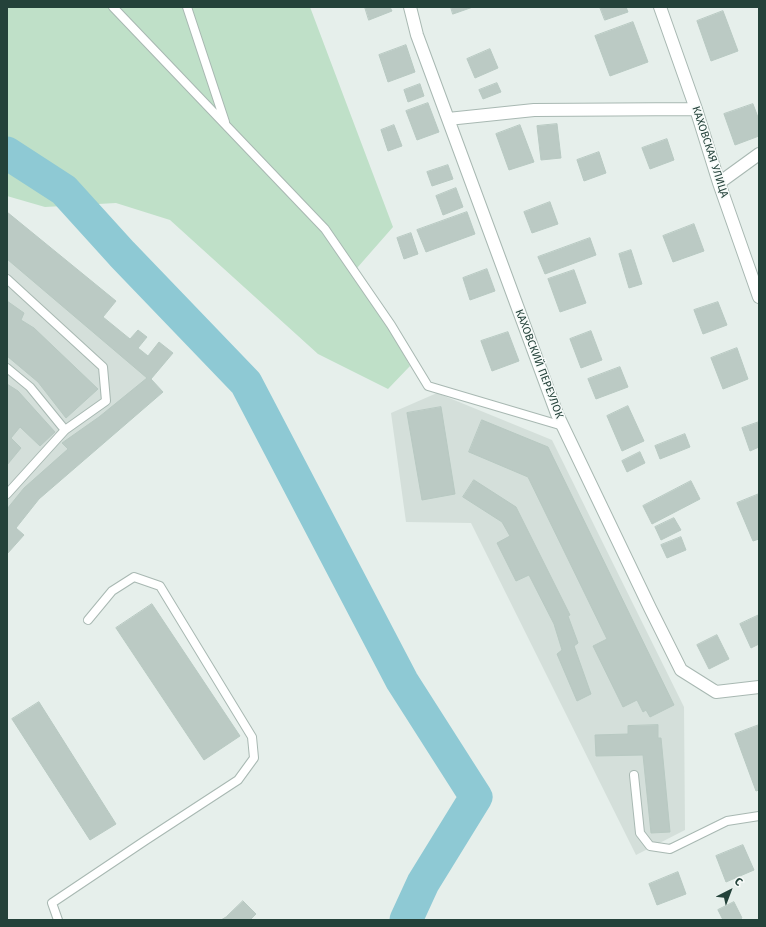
<!DOCTYPE html>
<html>
<head>
<meta charset="utf-8">
<style>
  body { margin:0 }
  #map { position:relative; width:766px; height:927px; overflow:hidden; background:#e6efeb; font-family:"Fira Sans",sans-serif }
  canvas { display:block }
  .frame { position:absolute; inset:0; border:8px solid #24423a; pointer-events:none }
  .north { position:absolute; left:710px; top:871px; width:40px; height:40px; -webkit-text-stroke:3px #f7fbf9; paint-order:stroke; rotate:42deg; font-size:11px; font-weight:700; line-height:16px; text-align:center; color:#24423a }
  .north::after { content:''; display:block; margin:auto; width:14px; height:18px; background:#24423a; clip-path:polygon(50% 0,100% 100%,50% 72%,0 100%) }
</style>
</head>
<body>
<div id="map">
<canvas width="766" height="927"></canvas>
<div class="frame"></div>
<div class="north">С</div>
</div>
<script>
const ctx = document.querySelector('canvas').getContext('2d');
ctx.lineJoin = 'round';
function fill(path, color) {
  ctx.fillStyle = color;
  ctx.fill(path, 'evenodd');
}
function strokePath(path, color, width, dash) {
  ctx.strokeStyle = color;
  ctx.lineWidth = width;
  ctx.lineCap = dash ? 'butt' : 'round';
  ctx.setLineDash(dash || []);
  ctx.stroke(path);
}
function label(font, color, halo, rows, align = 'center') {
  ctx.font = font + ' "Fira Sans",sans-serif';
  ctx.lineWidth = 3;
  ctx.setLineDash([]);
  ctx.textBaseline = 'middle';
  ctx.strokeStyle = halo;
  ctx.fillStyle = color;
  for (const [text, x, y, turn = 0] of rows) {
    ctx.save();
    ctx.translate(x, y);
    ctx.rotate((+turn || 0) * Math.PI / 180);
    ctx.textAlign = isNaN(turn) ? turn : align;
    if (halo) ctx.strokeText(text, 0, 0);
    ctx.fillText(text, 0, 0);
    ctx.restore();
  }
}
fill(new Path2D(`
  M7 239 150 374 146 386 7 523Z
  M437 393 552 440 684 707 685 830 636 855 471 523 406 522 391 413Z`), '#d4dfda');
fill(new Path2D(`
  M7 7H310L393 227 357 268 410 366 388 389 318 354 170 220 116 203 45 207 7 196Z`), '#bfe0c8');
strokePath(new Path2D(`
  M7 153 64 190 122 254 246 383 402 681 476 797 423 883 406 920`), '#8ec9d4', 33);
const building = new Path2D(`
  M365 7H390L392 11 369 20Z
  M451 7H473L453 14Z
  M600 7H626L628 12 605 20Z
  M723 11 738 51 711 61 697 21Z
  M633 22 648 62 610 76 595 36Z
  M406 45 415 72 388 82 379 55Z
  M490 49 498 68 475 78 467 59Z
  M497 83 501 92 483 99 479 90Z
  M420 84 424 96 408 102 404 90Z
  M428 103 439 132 417 140 406 111Z
  M753 104 759 120V136L735 145 724 114Z
  M557 124 561 158 541 160 537 126Z
  M394 125 402 146 388 151 381 130Z
  M520 125 534 162 509 170 496 134Z
  M667 139 674 160 650 169 642 148Z
  M599 152 606 173 584 181 577 160Z
  M448 165 453 179 432 186 427 172Z
  M456 188 463 207 443 215 436 196Z
  M550 202 558 224 532 233 524 212Z
  M7 212 116 301 103 317 130 339 138 330 147 337 138 348 148 356 159 342 173 353 151 379 163 392 39 499 16 528 24 535 7 554V509L24 488 68 449 62 443 99 417 147 378 7 259Z
  M467 212 475 234 426 252 417 230Z
  M694 224 704 251 673 262 663 236Z
  M411 233 418 254 404 259 397 238Z
  M590 238 596 255 545 274 538 257Z
  M631 250 642 284 629 288 619 254Z
  M487 269 495 291 470 300 463 278Z
  M574 270 586 303 560 312 548 279Z
  M7 301 24 313 21 320 34 328 98 389 66 418 38 382 7 356Z
  M718 302 727 325 703 334 694 310Z
  M591 331 602 360 581 368 570 339Z
  M508 332 519 361 492 371 481 341Z
  M737 348 748 379 723 389 711 358Z
  M620 367 628 387 596 399 588 379Z
  M7 384 18 391 55 432 40 446 20 427 11 438 21 448 7 465Z
  M628 406 644 441 622 451 607 416Z
  M441 407 455 494 422 500 407 413Z
  M482 420 548 447 674 705 650 717 646 710 643 712 637 700 623 707 593 646 607 639 528 477 469 452Z
  M759 422V447L750 451 742 428Z
  M685 434 690 447 660 459 655 446Z
  M640 452 645 463 627 472 622 461Z
  M474 480 516 507 570 615 568 616 578 643 574 646 591 694 577 701 557 654 562 650 554 624 529 575 516 581 497 543 510 536 502 522 463 497Z
  M691 481 700 499 652 524 643 506Z
  M759 494V539L753 541 737 503Z
  M674 518 681 530 661 540 655 527Z
  M681 537 686 550 667 558 661 545Z
  M152 604 240 736 204 760 116 628Z
  M759 615V644L751 648 740 624Z
  M717 635 729 659 709 669 697 645Z
  M39 702 116 824 90 840 12 719Z
  M658 725V738H661L670 832 651 833 643 755 596 756 595 735 628 734V726Z
  M759 725V790L756 791 735 734Z
  M743 845 754 870 726 882 716 856Z
  M678 872 686 894 657 905 649 884Z
  M243 901 256 914 250 920H221L226 917Z
  M734 902 742 918 739 920H723L718 910Z`);
fill(building, '#bbcac4');
strokePath(building, '#b8c9c2', 1);
const service = new Path2D(`
  M113 7 325 229 391 325 428 386 563 426
  M187 7 225 122
  M7 279 103 367 106 401 65 430 7 494
  M7 368 30 387 65 430
  M634 775 640 833 650 846 670 849 727 821 759 816
  M58 920 52 903 146 840 238 780 254 758 252 737 160 586 134 577 112 591 88 620`);
const minor = new Path2D(`
  M410 7 417 35 557 414 650 608 681 670 716 692 759 687
  M660 7 696 109 719 183 759 297
  M448 119 534 110 696 109
  M719 183 759 154`);
strokePath(service, '#a8b8b2', 10);
strokePath(minor, '#a8b8b2', 14);
strokePath(service, '#fff', 8);
strokePath(minor, '#fff', 12);
label('11px', '#24423a', '#f7fbf9', [
  ["КАХОВСКАЯ УЛИЦА",710,152,72],
  ["КАХОВСКИЙ ПЕРЕУЛОК",539,364,69]
]);
</script>
</body>
</html>
